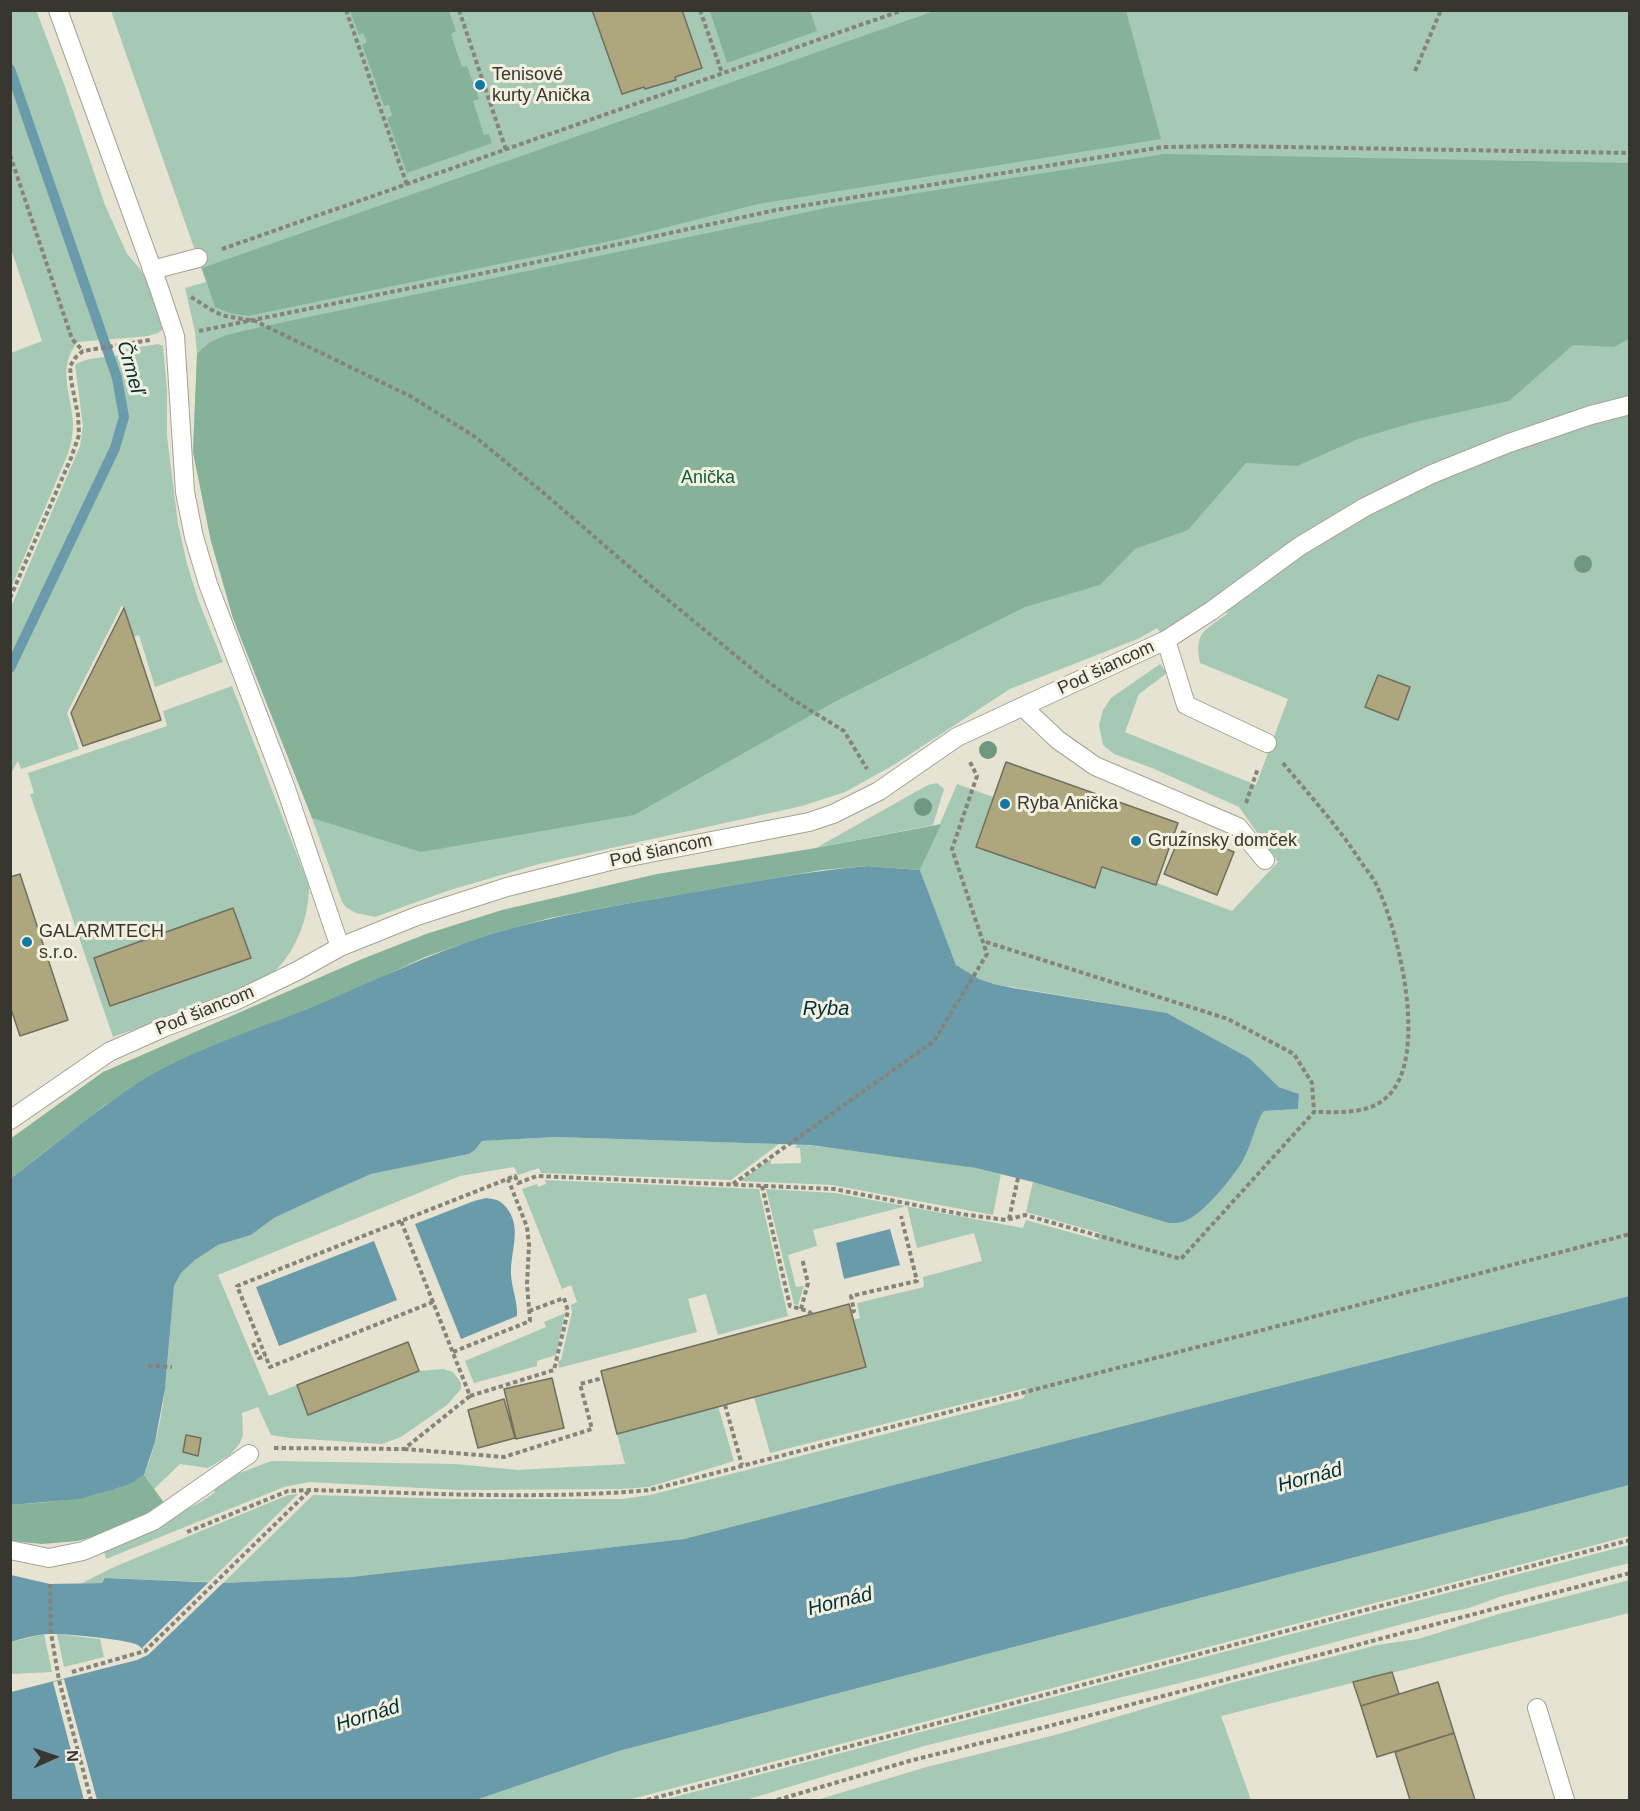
<!DOCTYPE html>
<html>
<head>
<meta charset="utf-8">
<style>
  body { margin:0 }
  #map { position:relative; width:1640px; height:1811px; overflow:hidden; background:#e6e3d2; font-family:Helvetica,sans-serif }
  canvas { display:block }
  .frame { position:absolute; inset:0; border:12px solid #37362f; pointer-events:none }
  .north { position:absolute; left:24px; top:1727px; width:60px; height:60px; -webkit-text-stroke:4px #f3f0df; paint-order:stroke; rotate:87deg; font-size:16px; font-weight:700; line-height:24px; text-align:center; color:#37362f }
  .north::after { content:''; display:block; margin:auto; width:21px; height:27px; background:#37362f; clip-path:polygon(50% 0,100% 100%,50% 72%,0 100%) }
</style>
</head>
<body>
<div id="map">
<canvas width="1640" height="1811"></canvas>
<div class="frame"></div>
<div class="north">N</div>
</div>
<script>
const ctx = document.querySelector('canvas').getContext('2d');
ctx.lineJoin = 'round';
function fill(path, color) {
  ctx.fillStyle = color;
  ctx.fill(path, 'evenodd');
}
function strokePath(path, color, width, dash) {
  ctx.strokeStyle = color;
  ctx.lineWidth = width;
  ctx.lineCap = dash ? 'butt' : 'round';
  ctx.setLineDash(dash || []);
  ctx.stroke(path);
}
function label(font, color, halo, rows, align = 'center') {
  ctx.font = font + ' Helvetica,sans-serif';
  ctx.lineWidth = 6;
  ctx.setLineDash([]);
  ctx.textBaseline = 'middle';
  ctx.strokeStyle = halo;
  ctx.fillStyle = color;
  for (const [text, x, y, turn = 0] of rows) {
    ctx.save();
    ctx.translate(x, y);
    ctx.rotate((+turn || 0) * Math.PI / 180);
    ctx.textAlign = isNaN(turn) ? turn : align;
    if (halo) ctx.strokeText(text, 0, 0);
    ctx.fillText(text, 0, 0);
    ctx.restore();
  }
}
fill(new Path2D(`
  M36 10 64 84 105 205 127 254 140 269 150 285 162 318V330L158 333 148 336 78 342C56 366 72 396 73 424 73 435 71 445 67 456L11 588V353L42 341 11 249 10 11Z
  M111 11H1629V1296L684 1539 351 1577 223 1583 313 1495 456 1499H622L650 1495 1024 1398 1026 1388 770 1453 754 1397 853 1320 860 1318 857 1303 924 1287 923 1277 982 1261 974 1233 917 1248 907 1206 813 1230 817 1246 788 1255 796 1287 804 1286 798 1305 794 1304 766 1189 835 1193 1023 1228 1026 1220 1098 1240 1100 1233 1026 1212 1033 1182 1124 1210 1260 1117 1264 1111 1298 1109 1299 1094 1279 1087 1249 1058 1167 1013 994 984 976 978 956 965 920 870 957 784 993 797 977 847 1094 888 1102 867 1156 885 1157 883 1232 911 1278 862 1239 807 1152 768 1114 754 1103 745 1099 725 1103 710 1111 698 1160 664 1167 673 1139 694 1125 732 1256 785 1288 699 1200 663C1194 631 1205 631 1228 613L1211 611 1166 640 1157 628 1140 638 1010 689 892 766 845 792 802 806 539 864 447 891 375 917 356 913 347 908 342 902 312 818 233 618 211 541 193 452 197 355 195 332 185 288 206 282Z
  M158 344 163 346 167 390V436L178 524 187 564 199 602 223 662 155 687 139 635 133 637 122 605 67 713 79 749 21 769 18 761 11 773V607L80 446 83 426 75 365C90 355 108 359 124 354L126 349Z
  M232 686 309 886C309 915 298 948 276 970 270 975 262 977 256 981 212 1006 160 1020 113 1037L30 794 34 793 28 773 167 726 163 711Z
  M937 783 944 789 933 825 816 848 917 791 928 785Z
  M555 1137 779 1144 731 1180 541 1173 539 1168 518 1175 514 1167 460 1176 218 1275 269 1396 297 1385 309 1414 419 1371 443 1369 453 1372 461 1383V1389L447 1405 401 1437 382 1444 290 1438 271 1435 258 1407 242 1413 243 1435 240 1443 230 1455 208 1468 180 1464 154 1489 144 1475C169 1416 167 1349 174 1286L181 1273 195 1260 218 1245 251 1235 274 1218 317 1198 371 1174 469 1154 475 1150 482 1141Z
  M798 1144 918 1159 976 1168 1001 1174 993 1215 832 1185 740 1181 771 1159V1164L801 1163 800 1148H795Z
  M545 1180 759 1189 788 1316 718 1335 706 1294 688 1299 697 1332 559 1368 558 1361 561 1360 572 1312 571 1305 577 1302 571 1285 562 1289 522 1189 537 1184 538 1187 546 1184Z
  M565 1313 556 1355 537 1361V1366L474 1383 465 1361 546 1327 544 1322Z
  M718 1406 734 1461 649 1487 622 1489 458 1490 309 1482 284 1487 106 1559 104 1551 201 1502 214 1493 219 1481 271 1461 456 1464 518 1470 625 1464 617 1434Z
  M1629 1485V1536L628 1800H476L619 1751Z
  M298 1494 209 1582 106 1578 102 1583H82L114 1567 288 1495Z
  M1629 1545V1563L1502 1596 1469 1608 1440 1614 1200 1678 924 1746 746 1800H663Z
  M1629 1580V1613L1221 1716 1251 1800H817L923 1768 1059 1734 1227 1684 1377 1645 1418 1639 1499 1614Z
  M44 1634 52 1672 11 1674V1642Z
  M57 1634 100 1639 104 1657 64 1667Z`), '#a6c9b6');
fill(new Path2D(`
  M937 10 1126 11 1161 139 758 204 620 239 248 316 229 313 215 307 202 268Z
  M350 11H449L456 31 451 34 462 67 467 66 479 99 473 101 484 135 489 134 492 143 407 173 387 118 392 115 389 105 384 106 362 45 367 42 363 33 359 35Z
  M710 11H810L817 31 727 63Z
  M1164 154 1629 163V339L1614 347 1573 345 1509 401 1415 422 1358 439 1297 466 1246 463 1188 530 1135 549 1100 585 1025 607 836 701 634 815 421 852 312 818 233 618 211 541 193 452 197 355C210 336 235 333 256 328L836 206Z
  M941 824 920 870 867 866 822 870 608 907 550 918 488 935 425 957 354 990 188 1057 142 1081 104 1106 11 1178 10 1139 103 1072 362 959 426 934 502 910 657 874 816 848Z
  M144 1475 165 1504 119 1530 77 1541 42 1544 11 1541V1505C55 1501 106 1500 144 1475Z`), '#86b29a');
fill(new Path2D(`
  M867 866 920 870 956 965 979 979 994 984 1013 988 1167 1013 1249 1058 1279 1087 1299 1094 1298 1109 1264 1111 1260 1117C1254 1131 1250 1148 1242 1162 1232 1178 1205 1212 1187 1220 1181 1223 1175 1223 1169 1223L1033 1182 976 1168 810 1145 555 1137 482 1141 475 1150 469 1154 371 1174 317 1198 274 1218 251 1235 218 1245 195 1260 181 1273 174 1286 165 1389 155 1442 144 1475 132 1483 110 1491 79 1499 11 1505V1178C54 1146 95 1110 141 1081 192 1050 252 1031 307 1009 368 984 426 955 488 935 554 915 621 905 688 893 748 883 807 871 867 866Z
  M486 1198C495 1199 500 1200 506 1207 523 1228 510 1251 511 1275 512 1289 518 1303 517 1316L461 1339 415 1224 474 1201Z
  M890 1229 900 1265 844 1279 836 1243Z
  M374 1241 397 1300 279 1346 256 1287Z
  M1629 1296V1485L619 1751 476 1800H11V1692L137 1660 148 1655C145 1652 142 1648 138 1645 126 1639 62 1633 48 1634 35 1635 23 1638 11 1642V1575L50 1584 102 1583 105 1578 223 1583 351 1577 684 1539Z`), '#6a9bab');
fill(new Path2D(`
  M209 1582 223 1583 148 1655 142 1648Z
  M64 1679 97 1800H84L53 1682Z`), '#e6e3d2');
strokePath(new Path2D(`
  M10 69 117 378 124 417 115 448 10 668`), '#6a9bab', 10);
const building = new Path2D(`
  M592 10H682L702 68 675 77 676 80 645 89 644 87 622 94Z
  M124 608 161 720 83 746 71 713Z
  M1378 675 1410 687 1398 720 1365 707Z
  M1006 762 1178 823 1156 885 1102 867 1095 888 976 847Z
  M1182 831 1234 852 1217 895 1164 874Z
  M20 874 68 1020 20 1036 10 1006V877Z
  M233 908 251 958 110 1006 94 958Z
  M849 1304 866 1367 617 1434 601 1371Z
  M408 1342 419 1371 308 1415 297 1385Z
  M552 1378 564 1428 516 1439 504 1389Z
  M504 1399 515 1438 478 1448 468 1410Z
  M186 1435 201 1438 198 1456 183 1452Z
  M1392 1672 1399 1694 1361 1706 1353 1682Z
  M1438 1682 1454 1733 1377 1757 1361 1706Z
  M1454 1733 1475 1800H1410L1395 1752Z`);
fill(building, '#aea77d');
strokePath(building, '#716e5f', 1.5);
const service = new Path2D(`
  M58 10 159 288 175 336 185 492 194 537 208 584 285 786 340 947
  M152 270 198 258
  M1166 640 1186 705 1267 743
  M1023 707 1058 740 1095 766 1238 827 1265 860
  M10 1120 109 1052 165 1027 235 1001 297 971 340 947 417 916 507 887 614 860 809 822 833 814 879 791 957 737 1166 640 1211 611 1300 546 1365 507 1432 474 1509 443 1591 415 1630 405
  M10 1550 49 1558 83 1551 153 1521 249 1454
  M1537 1708 1565 1800`);
strokePath(service, '#a6a393', 20);
strokePath(new Path2D(`
  M346 10 407 185
  M459 10 506 150
  M700 10 722 73
  M1415 71 1441 10
  M10 155 72 339 83 351
  M222 249 903 10
  M191 297 215 312 225 316 255 321 410 396 474 436 545 494 656 590 763 678 792 699 844 731 867 769
  M199 331 509 268 776 210 1163 147 1230 146 1630 153
  M10 598 71 458 79 435 78 415 71 380 70 366 76 357 83 351 150 340
  M1283 763C1309 795 1337 825 1359 859 1365 868 1373 877 1377 886 1399 932 1429 1056 1388 1096 1369 1115 1338 1112 1314 1112
  M1246 803 1258 768
  M733 1184 934 1041 987 954 952 849 977 776 969 760
  M762 1186 790 1306 808 1311 812 1314
  M1009 1219 1018 1178
  M401 1221 237 1286 270 1367 433 1302
  M801 1309 808 1283 802 1258
  M529 1311 564 1298 568 1311 554 1370 470 1396 401 1221 515 1176 518 1183 537 1176 834 1189 961 1214 1006 1220 1025 1215 1181 1259 1314 1112 1312 1083 1294 1054 1228 1019 983 941
  M851 1312 854 1311 851 1296 917 1281 901 1216
  M253 1343 259 1358 266 1356
  M453 1352 530 1321 527 1284 529 1245 527 1227 508 1179
  M148 1366 172 1367
  M725 1405 742 1465
  M274 1448 404 1449 470 1396
  M404 1449 504 1457 592 1429 580 1384 603 1378
  M187 1532 288 1491 311 1490C424 1493 538 1500 650 1490L1630 1234
  M50 1584 51 1633 59 1680 91 1800
  M72 1672 145 1651 310 1490
  M647 1800 1630 1540
  M777 1800 909 1761 1057 1724 1630 1573`), '#868479', 4, [4.5, 3]);
strokePath(service, '#fff', 18);
ctx.fillStyle = '#6f9880';
for (const [x, y] of [
  [1583,564],
  [988,750],
  [923,807]
]) {
  ctx.beginPath();
  ctx.arc(x, y, 9, 0, 2 * Math.PI);
  ctx.fill();
}
for (const [x, y, r, color] of [
  [480,85,6,"#1379a4"],
  [1005,804,6,"#1379a4"],
  [1136,841,6,"#1379a4"],
  [27,942,6,"#1379a4"]
]) {
  const dot = new Path2D();
  dot.arc(x, y, r, 0, 2 * Math.PI);
  ctx.fillStyle = color;
  ctx.fill(dot);
  strokePath(dot, '#f3f0df', 2);
}
label('18px', '#37362f', '#f3f0df', [
  ["Tenisové",492,75],
  ["kurty Anička",492,96],
  ["Ryba Anička",1017,804],
  ["Gruzínsky domček",1148,841],
  ["GALARMTECH",39,932],
  ["s.r.o.",39,953]
], 'left');
label('18px', '#0e5b3d', '#f3f0df', [
  ["Anička",708,478]
]);
label('18px', '#37362f', '#f3f0df', [
  ["Pod šiancom",1106,668,-25],
  ["Pod šiancom",661,851,-12],
  ["Pod šiancom",205,1011,-22]
]);
label('italic 20px', '#00303c', '#f3f0df', [
  ["Črmeľ",130,368,74],
  ["Ryba",826,1009],
  ["Hornád",1310,1478,-15],
  ["Hornád",840,1602,-14],
  ["Hornád",368,1716,-17]
]);
</script>
</body>
</html>
